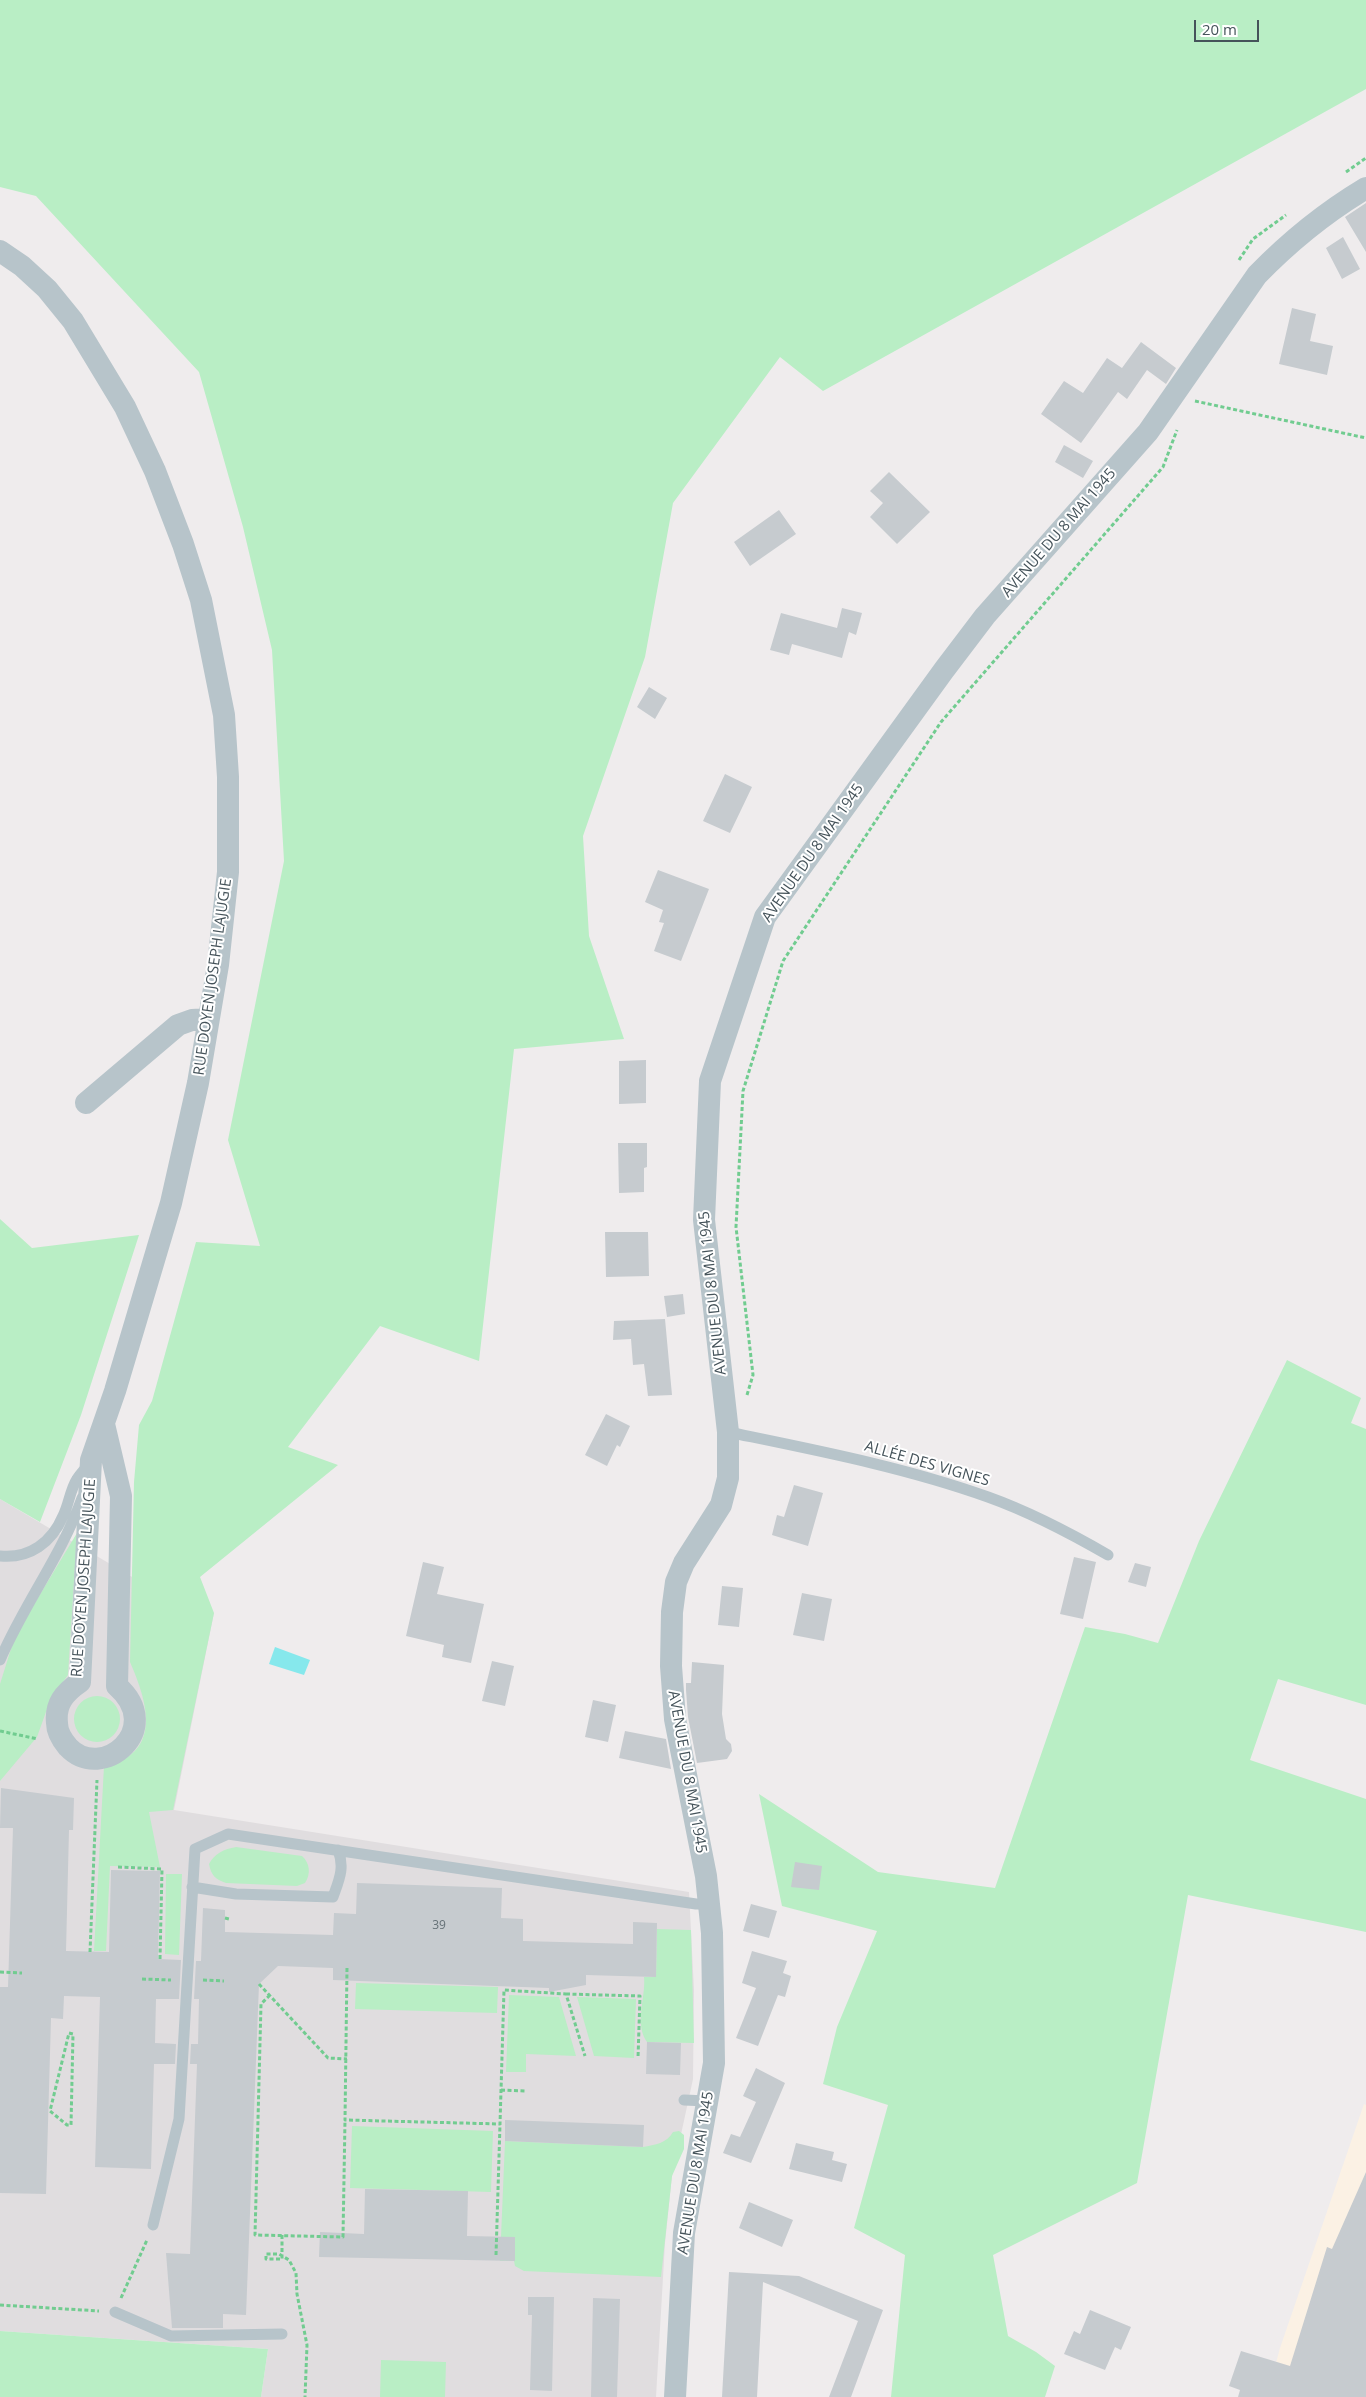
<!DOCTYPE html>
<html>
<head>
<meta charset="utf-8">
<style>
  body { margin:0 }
  #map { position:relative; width:1366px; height:2397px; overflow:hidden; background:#efeced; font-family:"Open Sans",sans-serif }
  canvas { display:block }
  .scale { position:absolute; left:1194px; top:20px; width:65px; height:22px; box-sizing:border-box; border:2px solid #45535a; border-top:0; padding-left:6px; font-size:15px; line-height:18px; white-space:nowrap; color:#45535a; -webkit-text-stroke:4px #fff; paint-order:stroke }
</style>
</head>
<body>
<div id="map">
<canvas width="1366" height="2397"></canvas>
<div class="scale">20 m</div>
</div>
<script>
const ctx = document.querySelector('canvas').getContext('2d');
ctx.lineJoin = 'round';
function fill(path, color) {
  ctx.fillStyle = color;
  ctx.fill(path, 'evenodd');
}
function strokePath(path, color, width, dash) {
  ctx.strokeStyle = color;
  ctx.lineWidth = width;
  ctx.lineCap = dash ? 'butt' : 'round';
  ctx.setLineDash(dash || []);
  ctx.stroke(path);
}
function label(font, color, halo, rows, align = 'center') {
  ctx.font = font + ' "Open Sans",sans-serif';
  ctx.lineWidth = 4;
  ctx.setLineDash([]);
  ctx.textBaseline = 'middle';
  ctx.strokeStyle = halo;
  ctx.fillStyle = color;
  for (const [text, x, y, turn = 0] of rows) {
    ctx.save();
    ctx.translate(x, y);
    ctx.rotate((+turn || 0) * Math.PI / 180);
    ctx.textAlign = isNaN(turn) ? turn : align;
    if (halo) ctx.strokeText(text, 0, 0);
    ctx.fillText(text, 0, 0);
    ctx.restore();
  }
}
fill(new Path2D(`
  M1364 2104 1366 2105V2397H1267L1280 2348Z`), '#fbf1e4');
fill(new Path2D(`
  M0 1499 156 1591 214 1613 174 1810 689 1892 694 1990 693 2079 672 2176 665 2243 656 2397H261L268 2349 0 2331Z`), '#e0dddf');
fill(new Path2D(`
  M0 0H1366V89L823 391 780 357 673 503 645 657 583 836 589 936 624 1039 514 1049 479 1361 380 1326 288 1447 338 1465 200 1577 214 1613 173 1810 149 1812 160 1867 110 1866 106 1951H94L104 1766C111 1764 119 1762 126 1758 161 1737 142 1690 130 1662L134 1482 139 1425 152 1401 196 1242 260 1246 228 1140 284 861 272 650 243 527 199 372 36 196 0 187Z
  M0 1219 32 1248 139 1235 81 1415 40 1522 0 1499Z
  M1287 1360 1361 1398 1351 1423 1366 1429V1705L1278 1679 1250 1760 1366 1799V1932L1188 1895 1137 2183 993 2255 1008 2336 1036 2352 1055 2366 1045 2397H891L905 2255 854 2228 888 2105 823 2084 837 2027 877 1931 782 1906 759 1794 878 1872 995 1888 1085 1627 1125 1634 1158 1643 1199 1541Z
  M77 1533 68 1675 51 1698 37 1737 0 1781V1684L15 1636Z
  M74 1719a23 23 0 1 1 46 0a23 23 0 1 1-46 0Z
  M236 1847 302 1856C310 1863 311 1874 305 1883L297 1886 226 1883C215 1879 211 1875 209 1864 214 1854 224 1849 236 1847Z
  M166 1874H182L179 1955 165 1954Z
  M657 1929 691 1930 694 2043 647 2042C634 2024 646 1997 644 1977H656Z
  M356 1983 498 1987 497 2013 355 2009Z
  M509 1995 559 1997 576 2056 526 2054V2072H506Z
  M577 1997 636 1999 634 2058 594 2056Z
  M352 2126 493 2131 491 2192 350 2188Z
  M679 2131 684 2135V2149L672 2176 661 2277 524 2271 515 2266 514 2261H500L505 2141 643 2147C655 2145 667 2143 673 2132Z
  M0 2331 268 2349 261 2397H0Z
  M381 2360 446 2362 445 2397H380Z`), '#b9eec5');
fill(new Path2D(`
  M275 1647 310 1660 304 1675 269 1664Z`), '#86e8ec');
fill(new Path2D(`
  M1366 203V252L1345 217Z
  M1343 237 1360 269 1342 279 1326 248Z
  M1292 308 1316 314 1310 341 1333 346 1327 375 1279 364Z
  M1141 342 1176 368 1166 384 1147 370 1127 399 1118 392 1081 443 1041 414 1064 381 1083 393 1107 358 1122 368Z
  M1064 445 1093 461 1083 478 1055 462Z
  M889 472 930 512 897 544 870 517 883 503 870 491Z
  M779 510 796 534 750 566 734 542Z
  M842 608 862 613 856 635 849 632 842 658 792 644 789 655 770 650 781 613 837 628Z
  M649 687 667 698 655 719 637 707Z
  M725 774 752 787 730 833 703 821Z
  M658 870 709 889 681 961 654 951 664 923 659 922 663 910 645 902Z
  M646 1060V1103L619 1104V1061Z
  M618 1143H647V1167L644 1168V1192L619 1193Z
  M605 1232H648L649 1276 606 1277Z
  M683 1294 685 1314 667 1317 664 1296Z
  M665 1319 672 1395 648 1396 644 1364 633 1365 631 1339 613 1340 614 1321Z
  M606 1414 630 1426 620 1447 617 1445 607 1466 585 1455Z
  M794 1485 823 1493 808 1546 772 1535 777 1515 784 1517Z
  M1074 1557 1096 1562 1083 1619 1060 1614Z
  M423 1562 444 1567 437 1594 484 1604 471 1663 442 1657 444 1645 406 1636Z
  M1135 1563 1151 1567 1146 1587 1128 1582Z
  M722 1586 743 1588 739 1627 718 1625Z
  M802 1593 832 1599 824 1641 793 1635Z
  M492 1661 514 1666 505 1706 482 1701Z
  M692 1662 724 1665 722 1714 726 1739 731 1744 732 1751 727 1759 697 1763 688 1717 686 1690V1683H691Z
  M593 1700 616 1705 608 1742 585 1737Z
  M625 1731 666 1739 671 1769 619 1758Z
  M1 1788 74 1798 73 1830H69L66 1951 109 1952 111 1870 160 1871 158 1959 181 1960 179 1999H156L155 2043 176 2044 175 2064H154L151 2169 95 2167 100 1997 64 1996 63 2019 51 2018 46 2194 0 2193V1987H8L13 1828H0Z
  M795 1862 822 1866 819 1890 791 1887Z
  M357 1883 502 1888 501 1918 523 1919V1941L633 1944V1922L657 1923 656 1977 586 1975V1985L549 1992V1988L333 1980V1968L278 1966 259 1984 246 2315 223 2314V2328H172L166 2253 190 2254 197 2064H190L191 2044H198L199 1999H194L196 1961H201L203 1908 225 1910V1932L333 1935 334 1913 356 1914Z
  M751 1904 777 1911 769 1938 743 1931Z
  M752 1951 787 1961 783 1973 791 1976 785 1997 778 1995 758 2046 736 2038 756 1988 742 1983Z
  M647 2042 681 2043 680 2075 646 2074Z
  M756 2068 785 2083 751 2163 723 2153 731 2134 740 2137 756 2102 743 2096Z
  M505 2120 644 2125 643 2147 505 2141Z
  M796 2143 834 2152 832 2160 847 2164 842 2182 789 2169Z
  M1366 2172V2397H1238L1240 2390 1229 2386 1241 2351 1290 2366 1327 2247 1332 2249Z
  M365 2189 468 2191 467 2236 515 2237V2261L319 2257 320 2232 364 2234Z
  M749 2202 793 2220 782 2247 739 2228Z
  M729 2272 799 2276 883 2310 851 2397H829L858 2321 763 2282 757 2397H722Z
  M528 2297H554L552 2391 530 2390 532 2315H528Z
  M593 2298 620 2299 617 2397H591Z
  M1090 2310 1131 2327 1121 2350 1115 2347 1105 2370 1064 2354 1074 2331 1080 2334Z`), '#c6cbcf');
strokePath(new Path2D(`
  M1346 172 1366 158
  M1239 260 1253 239 1286 215
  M1195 401 1366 438
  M747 1395 753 1375 736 1227 743 1091 783 961 941 722 1163 467 1177 430
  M0 1731 38 1739
  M118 1867 162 1869 160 1959
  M225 1918 229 1919
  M90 1952 97 1780
  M347 1968 345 2120 500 2124 504 1990 566 1994 585 2056
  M0 1972 22 1973
  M142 1979 171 1980
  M203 1980 224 1981
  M259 1984 328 2058 347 2059
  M566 1994 640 1996 638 2058
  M270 1995 261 2004 255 2235 343 2237 345 2120
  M69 2033 73 2034 71 2125H67L50 2111Z
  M501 2090 525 2091
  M282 2235V2259H266V2254H279L289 2260 296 2273 297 2294 307 2345 305 2397
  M496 2255 500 2124
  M121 2298 147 2240
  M0 2305 99 2311`), '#71cc90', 3, [4, 2.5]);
strokePath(new Path2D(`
  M728 1432C815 1450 904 1467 988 1497 1030 1512 1070 1533 1108 1555
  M0 1556C30 1559 52 1542 63 1516 69 1504 70 1490 77 1479 80 1474 85 1469 89 1464
  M0 1660C24 1604 62 1555 82 1498
  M192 1887 236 1894 333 1897C339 1880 345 1868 338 1850
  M684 2100 707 2101
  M153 2225 179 2119 195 1849 228 1834 696 1904H708
  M115 2312 171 2336 282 2334`), '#b7c4ca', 11);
strokePath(new Path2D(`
  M0 251 22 266 47 289 73 321 125 407 155 471 183 544 201 600 224 715 228 777V872L218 965 198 1083 171 1203 115 1391 91 1460 80 1682C64 1693 55 1704 57 1723 57 1732 62 1740 68 1747 102 1783 166 1729 117 1686L121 1496 104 1424
  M86 1103 178 1025 192 1020 209 1019
  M675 2397 684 2233 714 2063 712 1933 706 1876 675 1719 671 1666 672 1612 676 1582 684 1563 721 1505 728 1478V1432L704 1220 710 1081 765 917 944 670 985 616 1148 432 1257 275C1290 241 1326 212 1366 188`), '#b7c4ca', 22);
label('12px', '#657177', null, [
  ["39",439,1926]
]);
label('15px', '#45535a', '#fff', [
  ["AVENUE DU 8 MAI 1945",1059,533,-49],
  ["AVENUE DU 8 MAI 1945",813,853,-55],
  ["RUE DOYEN JOSEPH LAJUGIE",213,977,-82],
  ["AVENUE DU 8 MAI 1945",713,1293,-96],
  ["ALLÉE DES VIGNES",927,1464,16],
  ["RUE DOYEN JOSEPH LAJUGIE",84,1578,-86],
  ["AVENUE DU 8 MAI 1945",687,1772,80],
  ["AVENUE DU 8 MAI 1945",696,2173,-81]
]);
</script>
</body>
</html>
